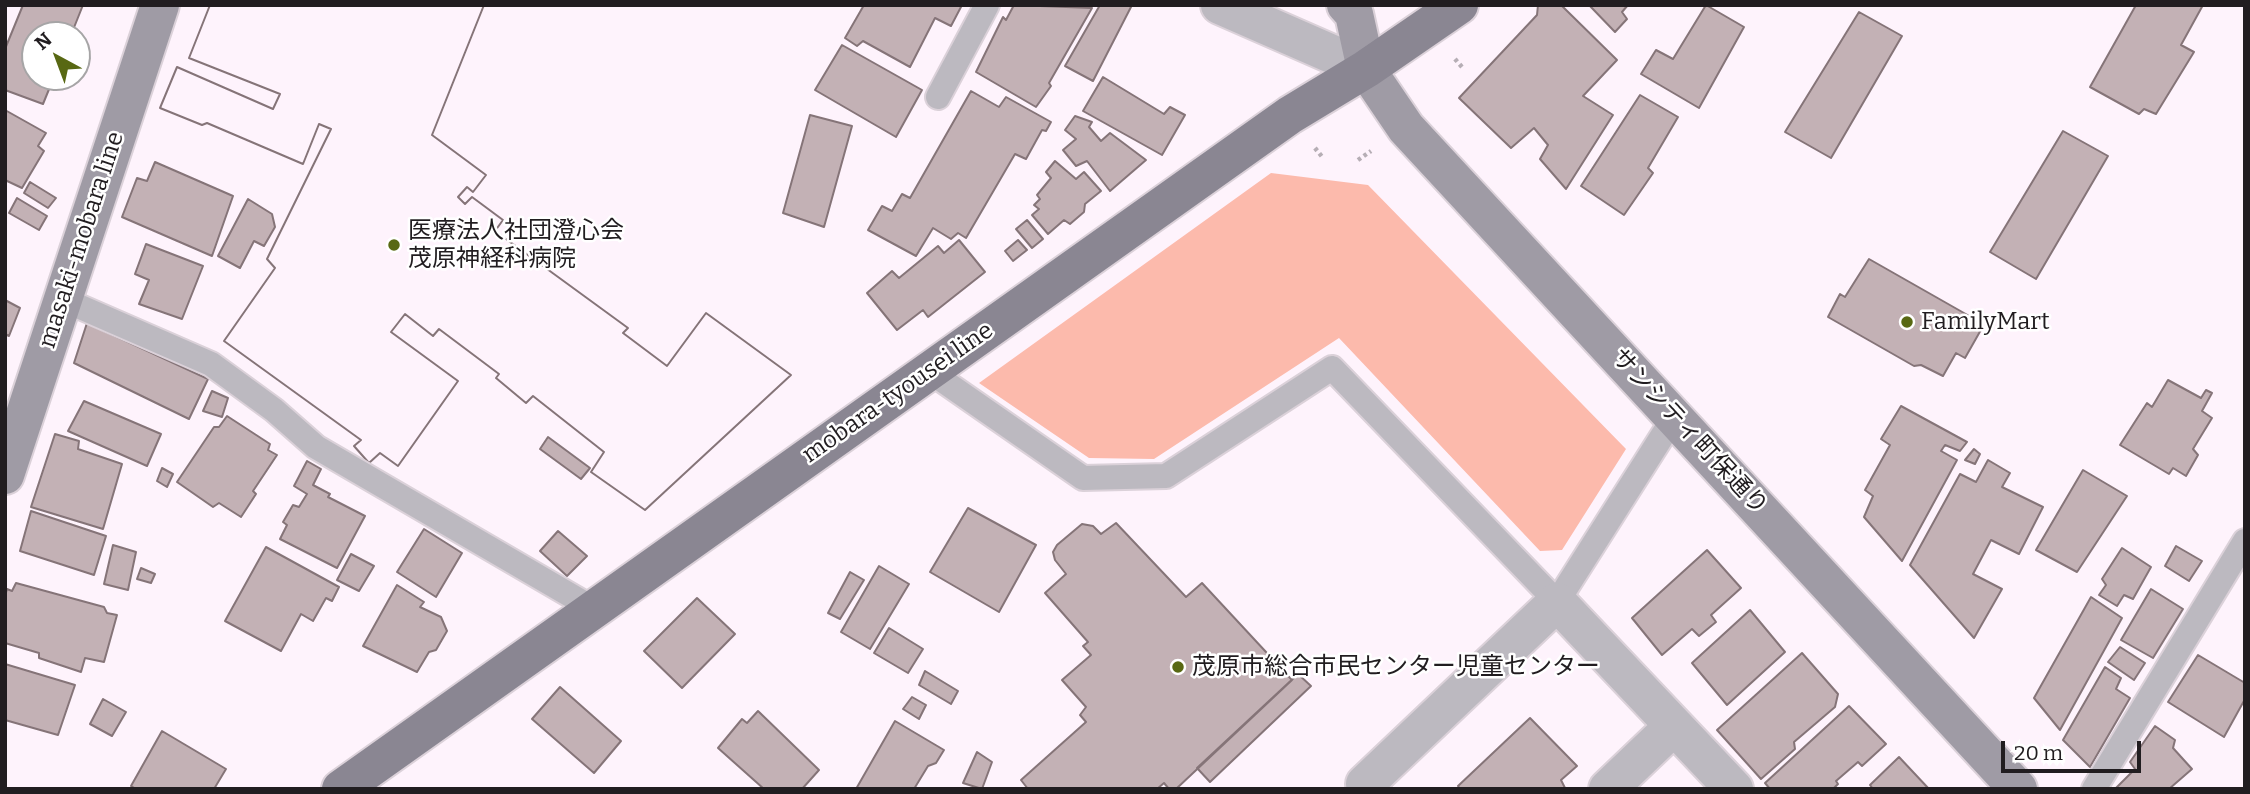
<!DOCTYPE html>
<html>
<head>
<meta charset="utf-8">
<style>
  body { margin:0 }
  #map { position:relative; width:2250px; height:794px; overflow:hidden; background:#fef3fc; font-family:Bitter,serif }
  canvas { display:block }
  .frame { position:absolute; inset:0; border:7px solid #211d20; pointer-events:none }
  .north { position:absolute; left:21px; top:21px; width:70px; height:70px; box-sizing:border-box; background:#fff; border:2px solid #a6a5a6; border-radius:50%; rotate:319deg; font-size:19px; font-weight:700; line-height:28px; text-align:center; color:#211d20 }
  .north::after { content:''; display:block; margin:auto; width:24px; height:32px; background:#586813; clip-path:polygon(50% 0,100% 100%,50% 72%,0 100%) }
  .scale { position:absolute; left:2001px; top:741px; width:140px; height:32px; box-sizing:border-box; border:4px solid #211d20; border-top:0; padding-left:9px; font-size:21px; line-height:24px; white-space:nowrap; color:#211d20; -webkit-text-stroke:5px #fff; paint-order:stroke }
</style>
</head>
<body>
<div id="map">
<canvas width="2250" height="794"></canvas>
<div class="frame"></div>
<div class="north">N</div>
<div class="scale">20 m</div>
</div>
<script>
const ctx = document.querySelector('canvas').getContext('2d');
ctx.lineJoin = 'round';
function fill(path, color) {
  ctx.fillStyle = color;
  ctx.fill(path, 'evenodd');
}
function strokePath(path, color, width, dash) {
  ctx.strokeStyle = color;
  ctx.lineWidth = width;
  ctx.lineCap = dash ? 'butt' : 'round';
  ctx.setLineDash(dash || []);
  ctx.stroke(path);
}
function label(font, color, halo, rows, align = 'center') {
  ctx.font = font + ' Bitter,"Noto Sans JP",serif';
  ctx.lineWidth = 5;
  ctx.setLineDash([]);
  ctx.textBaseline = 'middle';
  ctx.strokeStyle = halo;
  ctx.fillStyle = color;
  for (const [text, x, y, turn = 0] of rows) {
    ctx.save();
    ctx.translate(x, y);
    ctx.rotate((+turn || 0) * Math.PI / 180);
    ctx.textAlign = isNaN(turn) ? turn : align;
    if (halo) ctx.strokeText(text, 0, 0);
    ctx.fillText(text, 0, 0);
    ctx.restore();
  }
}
fill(new Path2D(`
  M1271 173 1368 185 1626 449 1562 550 1540 551 1339 338 1154 459 1089 458 979 383Z`), '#fcbaac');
const building = new Path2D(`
  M23 5H83L71 35H35V77H54L43 104 5 90V49Z
  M210 5H484L432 135 486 175 473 192 467 187 458 197 465 204 472 197 503 220 495 231 628 328 623 333 667 366 706 313 791 375 645 510 591 472 604 452 533 396 526 403 496 378 499 374 439 329 433 336 405 314 391 332 458 381 398 466 380 453 369 463 354 446 361 440 224 341 275 268 267 259 331 129 319 124 303 164 207 123 202 125 160 108 177 67 273 109 280 94 189 58Z
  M210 5H484L432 135 486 175 473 192 467 187 458 197 465 204 472 197 503 220 495 231 628 328 623 333 667 366 706 313 791 375 645 510 591 472 604 452 533 396 526 403 496 378 499 374 439 329 433 336 405 314 391 332 458 381 398 466 380 453 369 463 354 446 361 440 224 341 275 268 267 259 331 129 319 124 303 164 207 123 202 125 160 108 177 67 273 109 280 94 189 58Z
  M864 5H962L951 26 935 18 910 67 863 41 857 46 845 38Z
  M1014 5 1092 8 1049 83 1051 86 1036 107 976 72 1003 17 1006 20Z
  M1100 5H1132L1093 81 1065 66Z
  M1561 5 1617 60 1583 96 1613 115 1566 189 1540 159 1548 145 1534 128 1511 148 1459 98 1537 15 1538 5Z
  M1589 5H1628L1622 12 1627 19 1615 32Z
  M1706 5 1744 27 1699 108 1641 74 1656 50 1673 59Z
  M2136 5H2203L2181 45 2194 52 2156 114 2144 109 2139 114 2090 87Z
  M1859 12 1902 36 1831 158 1785 132Z
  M842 45 922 90 896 137 815 90Z
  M1103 77 1164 114 1170 107 1185 115 1162 155 1083 111Z
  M971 91 999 107 1006 97 1051 122 1046 131 1042 130 1026 159 1015 154 966 238 958 233 951 239 933 228 916 256 868 230 882 206 892 211 902 194 910 198Z
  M1640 95 1678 117 1648 168 1653 173 1624 215 1581 186Z
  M5 110 46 133 38 146 44 151 22 188 5 180Z
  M810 115 852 126 824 227 783 213Z
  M1075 116 1092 122 1089 127 1101 141 1110 133 1146 160 1110 191 1087 161 1076 166 1063 150 1076 139 1065 130Z
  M2063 131 2108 156 2036 279 1990 252Z
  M1055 161 1076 179 1084 172 1101 191 1085 204 1084 212 1070 224 1064 220 1048 234 1032 215 1039 209 1034 205 1040 199 1037 195 1051 178 1046 172Z
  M155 162 233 196 212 256 122 217 137 178 147 181Z
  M30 182 56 198 48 208 24 193Z
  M17 198 47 216 39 230 9 213Z
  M248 199 272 214 275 227 264 246 254 241 240 268 218 256Z
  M1027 220 1043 239 1032 248 1016 229Z
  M959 240 985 272 928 317 923 310 897 330 867 293 892 271 899 278 938 246 944 253Z
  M1018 240 1027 250 1013 261 1005 251Z
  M146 244 203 266 182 319 139 304 149 280 135 274Z
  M1869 259 1971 317 1982 328 1965 358 1956 353 1943 376 1921 365 1914 366 1828 317 1840 294 1845 297Z
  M5 300 20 308 9 336 5 334Z
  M87 323 208 379 189 419 74 363Z
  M2168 380 2201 398 2206 390 2212 393 2202 411 2212 418 2193 449 2198 455 2186 476 2173 468 2169 474 2120 445 2147 403 2152 407Z
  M212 391 228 398 222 417 203 411Z
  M84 401 161 434 147 466 68 431Z
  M1901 406 1967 442 1960 451 1945 445 1941 451 1957 460 1902 561 1864 517 1873 496 1865 490 1890 445 1881 439Z
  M227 416 270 444 268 450 277 455 253 491 256 494 241 517 219 503 213 507 177 482 214 427H219Z
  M55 434 79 441 78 449 122 464 103 529 31 507Z
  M548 437 590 468 581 479 540 449Z
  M1974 449 1980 454 1975 464 1965 460Z
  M1988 460 2010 473 2002 487 2043 507 2019 554 1991 540 1973 574 2002 589 1974 638 1910 565 1960 474 1976 482Z
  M307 461 321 469 313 485 330 494 328 497 365 516 337 568 280 539 287 525 283 522 293 505 299 507 307 494 294 486Z
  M162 468 173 474 167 487 157 481Z
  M2083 470 2127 496 2077 572 2036 550Z
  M968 508 1036 545 999 612 930 572Z
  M31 511 106 536 94 575 20 551Z
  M1116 523 1186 597 1202 583 1292 680 1176 789H1169L1164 783 1157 789H1028L1021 780 1086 722 1080 715 1086 707 1062 680 1091 655 1083 646 1088 642 1045 593 1066 574 1055 560 1053 552 1057 545 1082 524 1093 526 1101 534Z
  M424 529 462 553 436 597 397 572Z
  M558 531 587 556 567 576 540 551Z
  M113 545 136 552 128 590 104 584Z
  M2176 546 2202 561 2189 581 2165 566Z
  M266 547 339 587 332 601 326 598 313 621 301 614 281 651 225 621Z
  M2122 548 2151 567 2133 599 2124 595 2117 606 2099 595 2106 585 2102 579Z
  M1707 550 1741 588 1711 615 1716 622 1699 636 1692 629 1662 655 1632 618Z
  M351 554 374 566 359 591 337 580Z
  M879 566 909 584 870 649 841 632Z
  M141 568 155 574 151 583 137 579Z
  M850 572 864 580 840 619 828 613Z
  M16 583 104 607 107 613 117 615 104 662 85 658 81 672 39 658V653L5 643V596L7 589 12 591Z
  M397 585 424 602 420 607 441 617 447 631 436 650 429 652 417 672 363 646Z
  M2151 589 2183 609 2153 658 2121 640Z
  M2091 597 2122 618 2060 730 2034 698Z
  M697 598 735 634 682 688 644 651Z
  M1750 610 1785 652 1727 705 1692 663Z
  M889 628 923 649 908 673 874 653Z
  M2120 647 2145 663 2134 680 2108 662Z
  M1802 653 1838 694 1835 707 1794 742 1795 749 1761 779 1717 730Z
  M2198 655 2245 683V699L2224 737 2168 702Z
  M5 664 75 685 58 735 5 720Z
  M2105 667 2121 678 2116 689 2130 698 2090 767 2063 740Z
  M925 671 958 691 951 704 919 685Z
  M1298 674 1311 686 1210 782 1197 768Z
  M560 687 621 741 594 773 532 719Z
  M912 697 926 705 919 719 903 709Z
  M103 699 126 712 112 736 90 724Z
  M1849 706 1886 744 1862 766 1858 762 1836 781 1838 784 1833 789H1770L1765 783Z
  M758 711 819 770 802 789H764L718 748 742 719 747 723Z
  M1530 718 1577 766 1561 780 1565 788 1460 789 1458 786Z
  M895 721 944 750 936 763 928 766 914 789H856Z
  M2155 726 2175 740 2173 748 2192 769 2169 789H2115L2135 769 2130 762Z
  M162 731 226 769 214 789H136L131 786Z
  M977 752 992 762 982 789 963 783Z
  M1899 757 1929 789H1873L1870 785Z`);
fill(building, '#c3b1b5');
strokePath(building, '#857478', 2);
const lane = new Path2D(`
  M938 97 987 5
  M62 299 211 364 274 410 316 447 594 609
  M929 371 1083 478 1166 476 1332 368 1557 602 1675 416
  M2094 789 2245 541`);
const street = new Path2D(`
  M1220 5 1366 69
  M1365 784 1557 602 1734 789
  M1608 789 1674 726`);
const secondary = new Path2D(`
  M1346 5 1354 14 1366 69 1406 128 2018 789
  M5 475 160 5`);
const primary = new Path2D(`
  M341 789 1290 115 1366 69 1459 5`);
strokePath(lane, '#dbd1d9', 28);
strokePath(street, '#dbd1d9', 42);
strokePath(secondary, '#dbd1d9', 42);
strokePath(primary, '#dbd1d9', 42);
strokePath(new Path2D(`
  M1455 59 1462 67
  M1315 148 1323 158
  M1358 160 1371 151`), '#b6aeb5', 4.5, [3.5, 3.5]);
strokePath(lane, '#bcb9c0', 24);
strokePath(street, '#bcb9c0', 38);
strokePath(secondary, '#9f9ba5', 38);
strokePath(primary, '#8a8692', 38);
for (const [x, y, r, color] of [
  [394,245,7,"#586813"],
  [1907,322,7,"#586813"],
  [1178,667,7,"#586813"]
]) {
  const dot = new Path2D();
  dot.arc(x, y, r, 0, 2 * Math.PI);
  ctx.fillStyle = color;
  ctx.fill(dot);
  strokePath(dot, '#fff', 2.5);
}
label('24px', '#211d20', '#fff', [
  ["医療法人社団澄心会",408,231],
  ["茂原神経科病院",408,259],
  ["FamilyMart",1921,322],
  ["茂原市総合市民センター児童センター",1192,667]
], 'left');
label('24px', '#211d20', '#fff', [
  ["masaki-mobara line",82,240,-72],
  ["mobara-tyousei line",898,393,-35],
  ["サンシティ町保通り",1689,432,47]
]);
</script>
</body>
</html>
